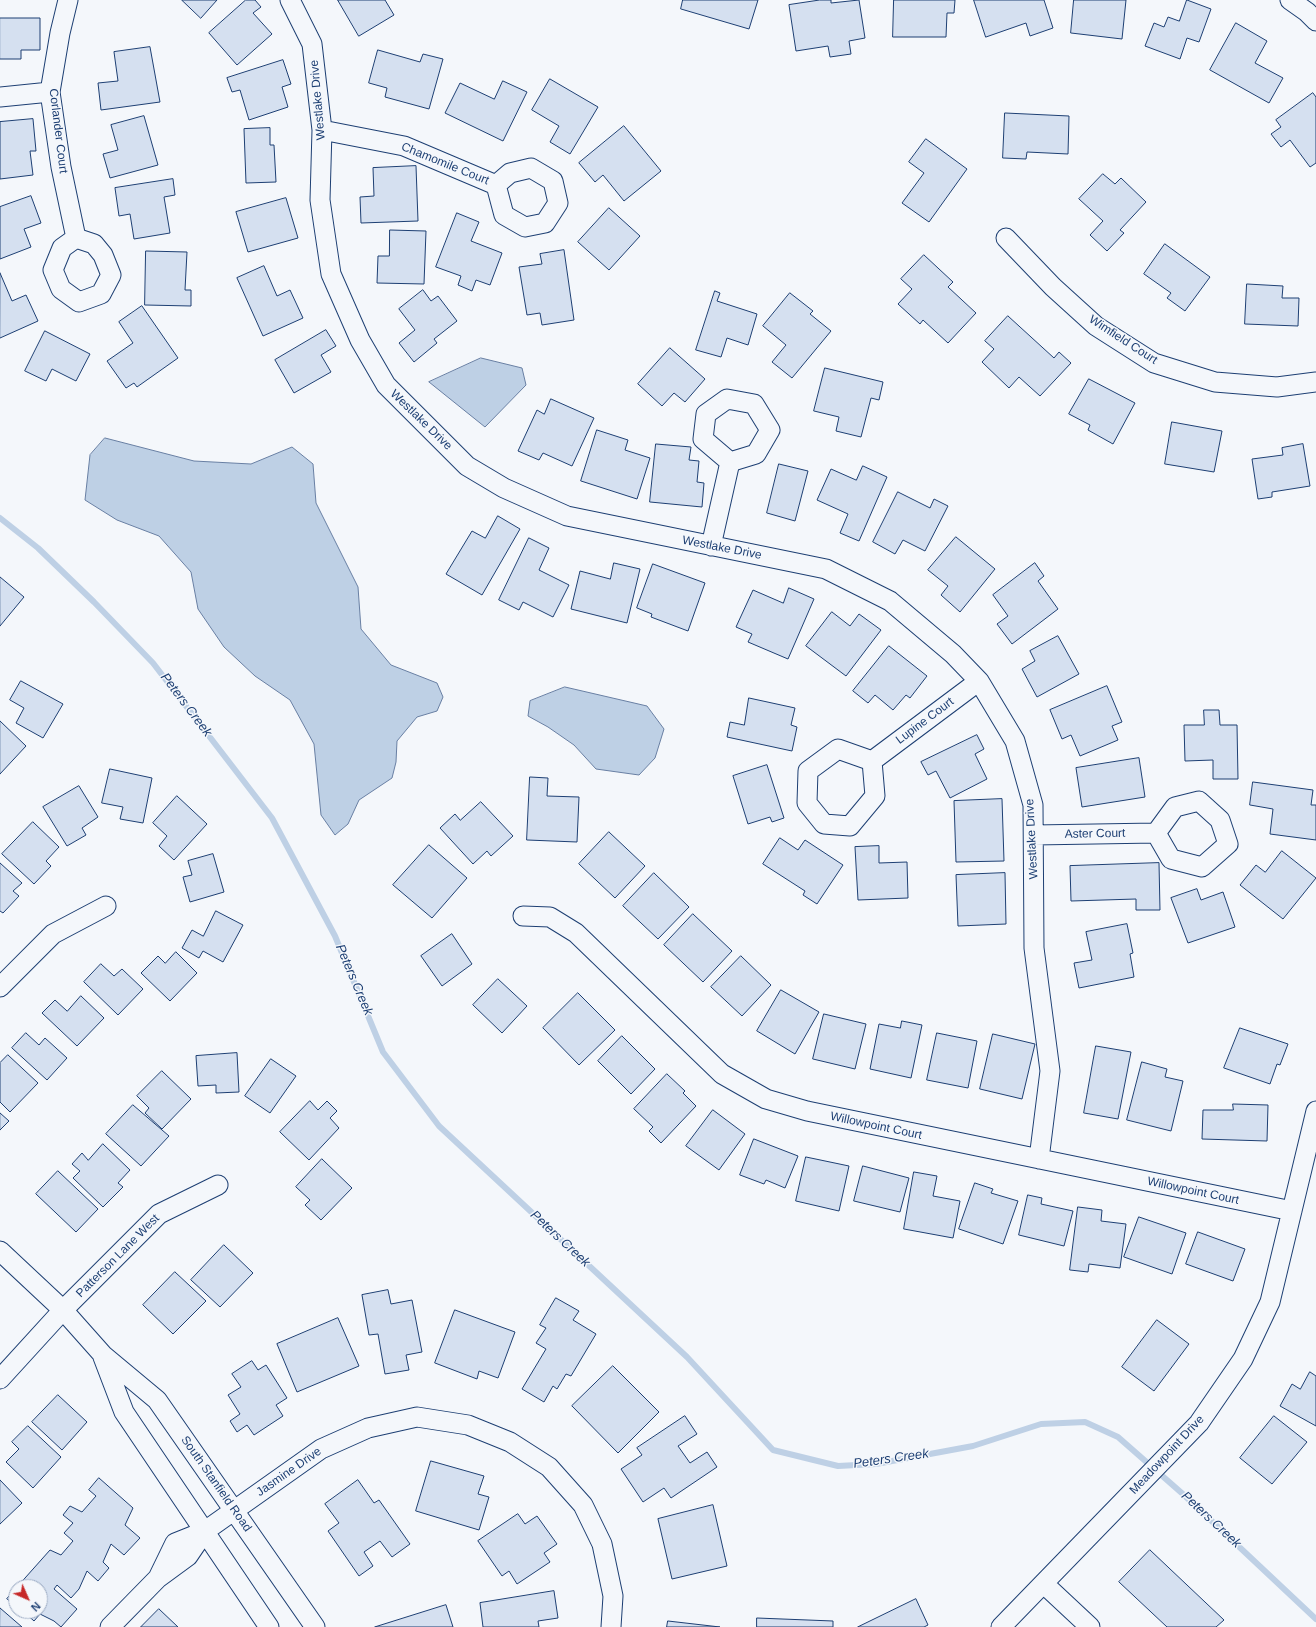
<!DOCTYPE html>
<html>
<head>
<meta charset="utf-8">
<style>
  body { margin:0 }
  #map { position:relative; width:1316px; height:1627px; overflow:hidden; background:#f4f7fb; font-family:Helvetica,sans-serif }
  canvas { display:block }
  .north { position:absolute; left:8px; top:1579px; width:40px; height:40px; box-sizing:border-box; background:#f4f7fb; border:1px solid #9eadc5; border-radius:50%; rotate:135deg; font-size:11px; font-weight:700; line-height:16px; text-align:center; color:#1d3f73 }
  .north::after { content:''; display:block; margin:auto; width:14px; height:18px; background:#c62828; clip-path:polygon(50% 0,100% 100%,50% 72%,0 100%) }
</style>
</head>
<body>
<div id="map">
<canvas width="1316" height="1627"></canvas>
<div class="north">N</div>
</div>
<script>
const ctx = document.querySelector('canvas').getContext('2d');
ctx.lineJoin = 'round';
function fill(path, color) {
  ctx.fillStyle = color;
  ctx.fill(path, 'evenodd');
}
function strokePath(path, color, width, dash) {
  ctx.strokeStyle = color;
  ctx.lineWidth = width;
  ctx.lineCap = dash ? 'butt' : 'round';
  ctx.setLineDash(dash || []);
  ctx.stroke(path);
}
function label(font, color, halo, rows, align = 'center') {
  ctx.font = font + ' Helvetica,sans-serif';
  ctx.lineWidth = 3;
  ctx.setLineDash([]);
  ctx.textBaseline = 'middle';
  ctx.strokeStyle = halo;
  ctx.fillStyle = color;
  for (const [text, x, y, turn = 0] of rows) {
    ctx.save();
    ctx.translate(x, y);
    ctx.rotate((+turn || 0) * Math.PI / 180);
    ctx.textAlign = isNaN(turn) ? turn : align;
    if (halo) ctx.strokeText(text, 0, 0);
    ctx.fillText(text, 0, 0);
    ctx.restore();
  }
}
const water = new Path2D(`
  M481 358 522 368 526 385 485 427 429 382Z
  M105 438 194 461 251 464 292 447 313 464 316 503 358 587 361 629 391 665 437 683 443 697 437 711 417 717 397 741 396 762 392 778 359 800 348 824 335 835 321 815 314 744 290 700 255 676 224 647 198 609 191 572 159 536 117 520 85 500 90 455Z
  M565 687 647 706 664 729 655 758 639 775 596 769 574 745 548 727 528 716 530 701Z`);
fill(water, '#bed0e5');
strokePath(water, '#687fa3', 1);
strokePath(new Path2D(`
  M0 518 38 548 94 602 153 663 272 818 335 936 383 1052 439 1126 687 1357 773 1450 838 1466 876 1464 973 1446 1041 1424 1085 1422 1118 1437 1184 1495 1316 1619`), '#bed0e5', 6);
const building = new Path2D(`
  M182 0H217L201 18Z
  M246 0H255L261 7 253 13 272 34 237 65 209 33Z
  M338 0H385L394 15 359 36Z
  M683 0H758L749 29 681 9Z
  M820 0H831V3L859 0 865 38 849 41 851 54 830 57 828 46 796 51 789 5Z
  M894 0H955L954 13H947L946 37H893Z
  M974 0H1044L1053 28 1030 36 1026 23 986 37Z
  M1074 0H1126L1122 39 1071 33Z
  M1187 0 1211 9 1199 42 1187 38 1180 59 1145 46 1154 23 1164 27 1168 17 1179 21Z
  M0 18H40V50H21V59H0Z
  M1236 23 1267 41 1255 63 1283 78 1269 103 1210 70Z
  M150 47 160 102 101 110 98 83 118 81 114 52Z
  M378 50 420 62 423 54 443 59 429 109 385 97 387 88 369 83Z
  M283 60 291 84 282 87 288 107 249 120 240 90 232 92 227 78Z
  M550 79 598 107 570 154 550 142 559 126 532 110Z
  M503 81 527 92 503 141 445 113 460 83 494 99Z
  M1313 93 1316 97V163L1310 167 1290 140 1281 147 1271 134 1281 127 1276 120Z
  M1005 113 1069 116 1068 154 1027 152 1026 159 1003 158Z
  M144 116 158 165 110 178 103 154 118 150 111 125Z
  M33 119 36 151H30L33 175 0 179V122Z
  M624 126 661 171 624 201 603 175 595 182 579 163Z
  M270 128V145H274L276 182 246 183 244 129Z
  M926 139 967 169 929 222 902 203 924 173 909 162Z
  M416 166 418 221 361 223 360 197 374 196 373 168Z
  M1103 174 1115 184 1121 178 1146 202 1120 230 1124 233 1107 251 1090 235 1103 221 1079 199Z
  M173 179 175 195 164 197 170 233 134 239 130 214 119 216 115 188Z
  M31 196 41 223 24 229 31 247 0 259V207Z
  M286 198 298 238 248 252 236 212Z
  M609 208 640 236 609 270 578 242Z
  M457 213 479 222 471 241 502 253 490 285 476 280 472 291 458 285 461 276 436 267Z
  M390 230 426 231 424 284 377 283 378 256H389Z
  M1165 244 1210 277 1185 311 1167 298 1171 293 1144 274Z
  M564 250 574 320 542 325 540 313 527 315 519 267 542 264 540 254Z
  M146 251 187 252 185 290H191V306L145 305Z
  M924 255 953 282 948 287 976 313 948 343 923 320 920 324 898 304 912 289 901 279Z
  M264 266 277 296 290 290 303 318 263 336 237 278Z
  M0 273 12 301 26 295 38 321 0 338Z
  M1247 284 1283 286 1282 298H1299L1298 326 1245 324Z
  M423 290 431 301 438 296 457 321 434 339 437 343 414 362 399 343 415 330 399 309Z
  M715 291 720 293 717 301 757 314 748 345 727 338 721 357 696 350Z
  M790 293 813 311 810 314 831 331 792 378 772 362 786 345 763 326Z
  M142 306 178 358 137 387 134 383 126 388 107 361 133 343 119 322Z
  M1008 316 1054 358 1059 352 1071 363 1040 396 1019 377 1009 388 982 362 994 349 985 341Z
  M326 330 336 346 321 355 331 372 294 393 275 360Z
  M45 331 90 354 76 381 52 369 46 381 25 371Z
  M670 348 705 379 685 402 674 393 662 406 638 384Z
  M825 368 883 382 879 400 871 398 861 437 836 431 839 417 814 411Z
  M1089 379 1135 403 1113 444 1088 430 1090 425 1069 414Z
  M551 399 594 418 572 466 543 453 539 460 518 451 537 410 544 414Z
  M1172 422 1222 431 1214 472 1165 464Z
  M597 430 628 440 625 450 650 458 637 499 581 481Z
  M656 444 691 447 689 460 699 461 697 482 704 483 702 507 650 502Z
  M1303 444 1310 486 1272 492V497L1258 499 1252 459 1283 455 1282 448Z
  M779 464 808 471 795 521 767 513Z
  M863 466 887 477 859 541 840 533 848 514 817 500 831 469 856 480Z
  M898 492 930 508 934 499 948 506 925 551 903 540 895 554 873 542Z
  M498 516 520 529 482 595 446 574 472 531 485 538Z
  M956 537 995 569 960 612 941 595 948 586 928 570Z
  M529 538 549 548 539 570 569 585 553 617 523 602 519 610 499 600Z
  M614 563 640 569 627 623 571 609 580 571 610 579Z
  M1035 563 1044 576 1038 581 1058 609 1012 644 997 624 1008 616 993 595Z
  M653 564 705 583 688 631 651 617 652 614 637 608Z
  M0 577 24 597 0 626Z
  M789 588 814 599 788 659 748 642 752 634 736 627 753 590 783 603Z
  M832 612 850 626 859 614 881 630 846 676 806 646Z
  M1058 636 1079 674 1037 697 1022 669 1035 661 1030 651Z
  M889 646 927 676 910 698 906 695 893 710 875 695 868 703 853 691Z
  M21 681 63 704 43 738 16 723 24 708 10 700Z
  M1107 686 1122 722 1112 726 1118 740 1080 756 1071 735 1062 739 1050 710Z
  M749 698 795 708 791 725 797 727 792 751 727 737 730 722 744 725Z
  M1204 710H1219L1220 725H1237L1238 779H1213V760L1185 761 1184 725H1204Z
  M0 721 26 746 0 774Z
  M977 735 984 749 975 754 987 779 950 798 936 771 928 775 921 762Z
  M1139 758 1145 797 1082 807 1076 768Z
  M767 765 784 818 772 822 770 817 748 824 733 776Z
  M110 769 152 778 143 823 120 819 123 807 102 803Z
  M530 777 548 778 547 796 579 797 577 842 527 840Z
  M1253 782 1313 790 1311 805H1316V840L1270 834 1273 809 1250 805Z
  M79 786 98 817 82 828 86 835 67 846 43 807Z
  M177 796 207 824 174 860 159 846 167 836 153 823Z
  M1002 799 1004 861 956 862 954 801Z
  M481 802 513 836 491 856 487 851 473 864 440 828 455 814 460 820Z
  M33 822 59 847 46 861 51 866 34 884 2 854Z
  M609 832 645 866 615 898 579 864Z
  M780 838 798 850 805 840 843 865 817 904 803 895 805 891 763 864Z
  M429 845 467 878 432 918 393 885Z
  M879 846V863L907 862 908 898 858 900 855 847Z
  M1282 851 1316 878 1283 919 1240 885 1256 865 1265 872Z
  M213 854 224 892 190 902 183 877 192 875 188 861Z
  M0 863 22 883 13 891 19 896 3 913 0 911Z
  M1159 863 1160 910H1136V899L1071 901 1070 866Z
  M654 873 689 907 658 939 623 906Z
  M1005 873 1006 924 958 926 956 875Z
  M1197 889 1201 900 1223 892 1235 927 1188 943 1171 898Z
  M216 911 243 925 223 962 203 951 199 958 182 948 192 930 203 936Z
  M693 914 732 951 703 982 664 945Z
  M1127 924 1133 953 1130 954 1134 977 1079 988 1074 963 1092 960 1086 932Z
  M452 934 472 964 442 986 421 956Z
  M176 952 197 973 170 1001 141 973 158 956 165 963Z
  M741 956 771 985 742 1016 711 987Z
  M101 964 114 976 122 969 143 989 118 1015 84 982Z
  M498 979 527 1006 502 1033 473 1005Z
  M781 990 819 1012 795 1054 757 1031Z
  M578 993 615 1030 579 1065 543 1028Z
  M81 996 104 1018 77 1046 42 1013 55 1000 67 1011Z
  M824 1014 866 1024 855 1069 813 1059Z
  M902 1021 922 1025 911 1078 870 1069 879 1024 900 1028Z
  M1240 1028 1288 1044 1280 1065 1277 1064 1270 1084 1224 1068Z
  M26 1033 39 1045 45 1038 67 1058 47 1080 12 1048Z
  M937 1033 977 1041 968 1088 927 1080Z
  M993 1034 1035 1044 1022 1099 980 1089Z
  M622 1036 655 1069 631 1094 598 1061Z
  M1096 1046 1131 1052 1118 1119 1084 1113Z
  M237 1053 239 1092 216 1093V1085L198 1086 196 1056Z
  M8 1055 38 1083 10 1112 0 1102V1063Z
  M271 1059 296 1076 270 1113 245 1096Z
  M1142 1062 1167 1069 1165 1077 1183 1081 1171 1131 1127 1120Z
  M162 1071 191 1099 162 1129 145 1113 149 1108 137 1096Z
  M667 1074 685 1091 683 1093 696 1106 661 1143 649 1131 653 1127 634 1109Z
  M310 1101 318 1110 327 1101 337 1111 330 1118 339 1128 309 1160 280 1132Z
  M1233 1104 1268 1105 1267 1141 1202 1139 1203 1110H1233Z
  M133 1105 169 1136 141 1166 106 1134Z
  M713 1110 745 1134 719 1170 686 1146Z
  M0 1113 9 1121 0 1130Z
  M754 1139 798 1156 785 1188 766 1180 764 1184 740 1175Z
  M103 1144 130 1170 118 1183 123 1187 103 1207 73 1178 80 1171 72 1164 82 1153 88 1160Z
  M806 1157 849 1166 839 1211 796 1201Z
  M322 1159 352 1188 321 1220 305 1205 310 1200 296 1187Z
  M863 1166 909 1178 900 1212 854 1201Z
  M58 1171 98 1209 76 1232 36 1194Z
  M914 1172 937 1176 933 1196 960 1201 953 1238 904 1229Z
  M975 1183 993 1189 991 1193 1018 1201 1003 1244 959 1229Z
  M1028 1195 1042 1198 1041 1204 1073 1211 1064 1246 1019 1235Z
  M1078 1207 1102 1210 1101 1221 1126 1224 1120 1268 1089 1264 1088 1272 1070 1270Z
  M1139 1217 1186 1233 1172 1274 1124 1257Z
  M1198 1232 1245 1249 1233 1281 1186 1264Z
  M224 1245 253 1273 220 1307 191 1280Z
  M175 1272 206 1301 173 1334 143 1305Z
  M388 1290 391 1304 412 1300 422 1352 406 1355 409 1370 385 1374 378 1334 369 1335 362 1295Z
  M556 1298 579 1311 573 1320 596 1334 571 1376 566 1374 557 1389 553 1386 544 1402 522 1389 546 1349 536 1343 546 1328 540 1325Z
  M455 1310 515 1332 498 1378 479 1371 477 1379 435 1363Z
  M338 1318 359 1366 297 1392 277 1344Z
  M1157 1320 1189 1344 1154 1391 1122 1367Z
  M252 1361 258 1370 266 1365 287 1398 276 1405 283 1416 254 1435 247 1425 237 1432 230 1421 240 1414 228 1395 241 1387 232 1374Z
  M613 1366 659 1412 618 1453 572 1406Z
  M1310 1372 1316 1376V1426L1280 1406 1292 1384 1300 1389Z
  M58 1395 87 1422 62 1450 32 1422Z
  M685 1416 697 1434 678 1446 690 1463 707 1452 717 1467 671 1498 664 1488 643 1502 621 1469 642 1455 637 1448Z
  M1274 1416 1307 1442 1272 1484 1240 1458Z
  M28 1426 61 1457 33 1488 6 1462 19 1449 12 1442Z
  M431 1461 484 1476 478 1494 489 1497 479 1530 416 1511Z
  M99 1478 133 1508 125 1525 140 1538 124 1555 111 1544 103 1562 109 1568 98 1581 87 1571 79 1589 71 1598 57 1585 54 1589 77 1609 61 1627 54 1621 40 1614 34 1621 23 1611H40V1587H17L50 1550 61 1555 73 1541 64 1533 73 1523 63 1515 70 1506 82 1512 96 1496 89 1490Z
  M0 1480 22 1503 0 1524Z
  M358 1480 374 1503 379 1500 410 1544 392 1557 380 1541 364 1552 373 1566 359 1576 328 1531 339 1523 325 1504Z
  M713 1505 727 1566 672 1579 658 1519Z
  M518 1514 525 1524 537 1516 557 1544 544 1553 550 1562 517 1584 509 1571 502 1576 478 1541Z
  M1150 1550 1224 1620 1216 1627H1167L1119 1582Z
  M16 1588V1605L7 1599Z
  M554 1591 558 1618 538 1621 539 1627H483L480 1603Z
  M916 1599 928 1625 924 1627H858Z
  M446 1605 453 1627H375Z
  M0 1608 22 1627H0Z
  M159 1609 178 1627H141Z
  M757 1618 833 1621V1627H757Z
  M668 1621 720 1627H667Z`);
fill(building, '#d5e0f0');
strokePath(building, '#1d3f73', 1);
const street = new Path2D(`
  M68 0 60 33 50 92 61 167 76 238
  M290 0 312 44 322 130 320 200 331 274 360 340 386 385 467 466 504 488 567 516 826 569 890 601 953 654 979 681 1015 741 1033 805 1034 948 1050 1071 1039 1159
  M1290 0 1307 12 1316 21
  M0 97 50 92
  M322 130 404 146 496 185 504 215 525 227 545 223 558 203 553 181 531 168 510 173 496 185
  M76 238 94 244 103 255 111 275 101 294 79 302 61 289 53 270 62 248Z
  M1006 238 1053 287 1096 326 1154 363 1215 382 1277 387 1316 382
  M711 546 730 462 756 454 770 430 754 404 727 399 706 414 703 439 730 462
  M872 761 875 796 850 826 824 824 807 803 808 771 838 749 872 761 979 681
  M1034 835 1156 833 1171 859 1202 867 1228 844 1220 820 1199 801 1175 807 1156 833
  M523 916 550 917 576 933 722 1074 766 1099 807 1111 1292 1211
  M0 987 53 934 106 906
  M0 1251 63 1310 103 1355 157 1400 315 1627
  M103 1357 124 1412 269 1627
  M0 1379 63 1310 159 1214 218 1185
  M158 1578 175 1543 205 1531 321 1449 368 1428 417 1417 468 1425 510 1442 549 1467 583 1505 602 1544 613 1596 611 1627
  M1044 1584 1090 1627
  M110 1627 158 1578 188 1556 205 1531
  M1001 1627 1199 1423 1243 1359 1270 1302 1316 1111`);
strokePath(street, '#1d3f73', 21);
strokePath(street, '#f4f7fb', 19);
label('12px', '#1d3f73', '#f4f7fb', [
  ["Westlake Drive",318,100,-95],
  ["Corlander Court",58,131,83],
  ["Chamomile Court",445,164,22],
  ["Wimfield Court",1123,340,33],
  ["Westlake Drive",421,420,44],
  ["Westlake Drive",722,548,11],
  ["Lupine Court",925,721,-37],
  ["Aster Court",1095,834,-1],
  ["Westlake Drive",1032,839,-93],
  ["Willowpoint Court",876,1126,12],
  ["Willowpoint Court",1193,1191,12],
  ["Patterson Lane West",118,1256,-45],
  ["Meadowpoint Drive",1167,1455,-47],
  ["Jasmine Drive",289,1472,-35],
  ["South Stanfield Road",216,1484,55]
]);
label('italic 13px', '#1d3f73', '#f4f7fb', [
  ["Peters Creek",186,705,53],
  ["Peters Creek",354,980,67],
  ["Peters Creek",560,1239,43],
  ["Peters Creek",891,1459,-8],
  ["Peters Creek",1211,1520,43]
]);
</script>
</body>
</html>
